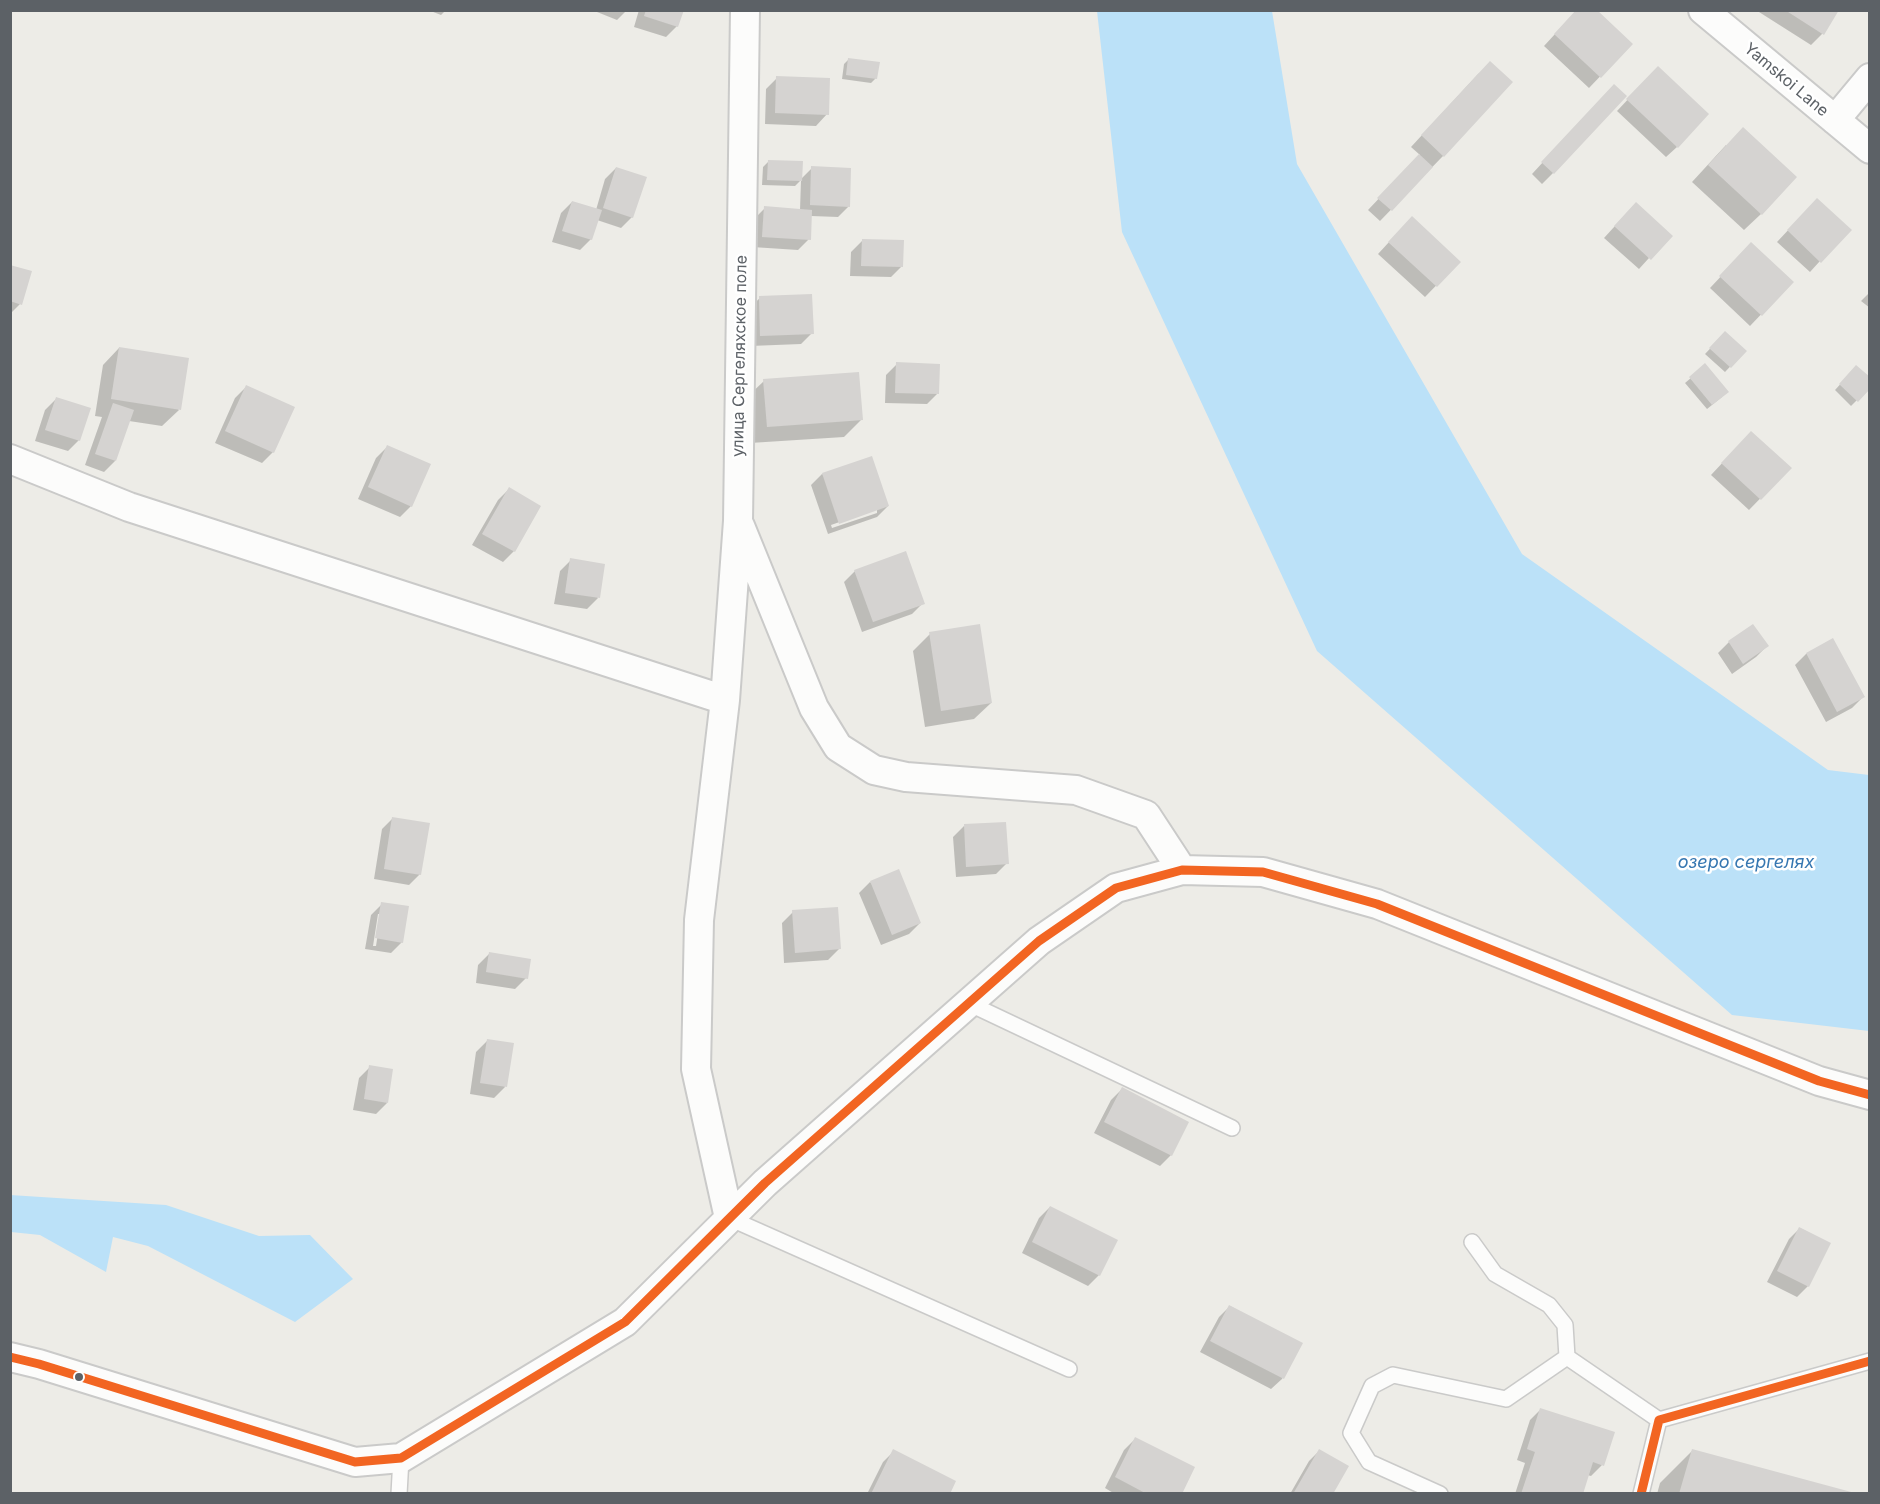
<!DOCTYPE html>
<html>
<head>
<meta charset="utf-8">
<style>
  body { margin:0 }
  #map { position:relative; width:1880px; height:1504px; overflow:hidden; background:#edece7; font-family:Inter,sans-serif }
  canvas { display:block }
  .frame { position:absolute; inset:0; border:12px solid #5c6166; pointer-events:none }
</style>
</head>
<body>
<div id="map">
<canvas width="1880" height="1504"></canvas>
<div class="frame"></div>
</div>
<script>
const ctx = document.querySelector('canvas').getContext('2d');
ctx.lineJoin = 'round';
function fill(path, color) {
  ctx.fillStyle = color;
  ctx.fill(path, 'evenodd');
}
function strokePath(path, color, width, dash) {
  ctx.strokeStyle = color;
  ctx.lineWidth = width;
  ctx.lineCap = dash ? 'butt' : 'round';
  ctx.setLineDash(dash || []);
  ctx.stroke(path);
}
function label(font, color, halo, rows, align = 'center') {
  ctx.font = font + ' Inter,sans-serif';
  ctx.lineWidth = 5;
  ctx.setLineDash([]);
  ctx.textBaseline = 'middle';
  ctx.strokeStyle = halo;
  ctx.fillStyle = color;
  for (const [text, x, y, turn = 0] of rows) {
    ctx.save();
    ctx.translate(x, y);
    ctx.rotate((+turn || 0) * Math.PI / 180);
    ctx.textAlign = isNaN(turn) ? turn : align;
    if (halo) ctx.strokeText(text, 0, 0);
    ctx.fillText(text, 0, 0);
    ctx.restore();
  }
}
fill(new Path2D(`
  M1097 11H1272L1297 164 1522 554 1828 770 1869 775V1031L1732 1015 1317 651 1122 232Z
  M10 1195 166 1205 259 1236 310 1235 353 1279 295 1322 148 1246 113 1237 106 1272 40 1235 11 1232Z`), '#bbe1f8');
fill(new Path2D(`
  M428 10H446L441 15Z
  M592 10H627L617 20Z
  M639 10H682L677 26 666 37 634 27Z
  M1577 10 1631 44 1589 88 1544 46Z
  M1760 10H1837L1822 34 1811 45 1759 12Z
  M849 59 876 78 871 83 842 79 844 64Z
  M1479 73 1443 156 1380 221 1368 210 1420 155 1411 147Z
  M777 78 827 114 816 126 765 124 766 89Z
  M1647 79 1677 147 1666 157 1617 111Z
  M1603 97 1553 173 1542 184 1532 174Z
  M1726 145 1761 214 1744 230 1692 182Z
  M768 162 801 179 812 168 849 206 838 217 811 216 809 239 798 250 752 247 754 219 765 208 800 210 801 180 795 186 762 185 763 167Z
  M616 168 632 217 621 228 597 220 591 239 580 250 552 242 561 213 572 202 596 210 605 179Z
  M1806 211 1820 261 1810 272 1777 242Z
  M1625 215 1649 258 1639 269 1604 238Z
  M1401 229 1459 262 1425 297 1378 254Z
  M862 241 902 266 891 277 850 276 851 252Z
  M1741 255 1792 282 1750 326 1710 288Z
  M10 266 20 304 10 314Z
  M1870 292V308L1861 301Z
  M760 298 812 333 801 344 750 346 748 309Z
  M1725 333 1745 351 1725 372 1705 354Z
  M119 348 179 410 162 426 129 421 115 461 104 472 85 465 102 417 95 416 103 365Z
  M897 364 938 393 927 404 885 403 886 375Z
  M1705 366 1722 397 1707 409 1685 383Z
  M1856 367 1870 387 1851 406 1835 390Z
  M764 381 861 420 844 437 750 443 747 397Z
  M246 387 273 452 262 463 215 443 235 398Z
  M56 399 79 440 68 451 35 441 45 410Z
  M1740 444 1789 469 1749 510 1711 475Z
  M387 447 411 506 400 517 358 499 376 458Z
  M822 474 888 506 877 517 828 534 811 485ZM877 509V513L832 528 831 525Z
  M509 489 514 551 503 562 472 545 498 500Z
  M571 560 598 598 587 609 554 604 560 571Z
  M855 571 923 603 912 614 862 632 844 582Z
  M1753 626 1767 646 1756 657 1732 674 1718 653 1729 642Z
  M930 634 991 703 974 719 925 727 913 651Z
  M1833 640 1863 697 1852 708 1826 722 1795 665 1806 654Z
  M393 818 420 874 409 885 374 879 382 829Z
  M964 826 1007 863 996 874 956 877 953 837Z
  M870 882 920 923 909 934 881 945 859 893Z
  M382 904 402 942 391 953 365 949 371 915ZM378 914H381L376 946H373Z
  M793 912 839 949 828 960 784 963 782 923Z
  M489 954 526 978 515 989 476 983 478 965Z
  M487 1041 505 1087 494 1098 470 1094 476 1052Z
  M370 1067 387 1103 376 1114 353 1110 359 1078Z
  M1122 1089 1171 1155 1160 1166 1094 1133 1111 1100Z
  M1050 1207 1099 1275 1088 1286 1022 1253 1039 1218Z
  M1800 1228 1829 1243 1808 1286 1797 1297 1767 1282 1789 1239Z
  M1230 1306 1301 1344 1282 1379 1271 1389 1200 1352 1219 1317Z
  M1541 1409 1602 1465 1591 1476 1587 1475 1581 1494H1515L1525 1463 1517 1460 1530 1420Z
  M1135 1439 1180 1494H1115L1105 1488 1124 1450Z
  M1320 1450 1331 1494H1290L1309 1461Z
  M894 1451 948 1494H867L883 1462Z
  M1692 1451 1851 1494H1657L1660 1483Z`), '#0003');
fill(new Path2D(`
  M646 10H684L678 27 644 16Z
  M1576 10H1597L1633 44 1601 78 1554 34Z
  M1785 10H1839L1824 35Z
  M848 58 880 62 877 79 846 75Z
  M1490 61 1513 82 1444 157 1421 135Z
  M1658 66 1709 114 1678 148 1626 99Z
  M776 76 830 78 829 115 775 113Z
  M1614 84 1627 96 1554 174 1541 162Z
  M1743 127 1797 177 1762 215 1708 165Z
  M1419 154 1433 167 1392 211 1377 198Z
  M768 160 803 161 802 181 767 180Z
  M811 166 851 168 850 207 810 205Z
  M616 167 647 177 633 218 603 208Z
  M1817 198 1852 230 1821 263 1787 230Z
  M572 201 602 210 592 240 562 231Z
  M1636 202 1673 236 1651 260 1614 226Z
  M764 206 812 210 811 240 762 237Z
  M1412 216 1461 262 1437 287 1388 242Z
  M862 239 904 240 903 267 861 266Z
  M1751 242 1794 282 1762 316 1719 276Z
  M10 265 32 271 22 305 10 301Z
  M812 294 814 334 760 336 759 296Z
  M1725 331 1747 351 1731 368 1709 348Z
  M119 347 189 358 181 410 111 399Z
  M896 362 940 364 939 394 895 393Z
  M1705 363 1729 392 1712 405 1689 377Z
  M1856 365 1870 377V389L1858 402 1839 384Z
  M859 372 863 420 767 427 763 379Z
  M246 385 295 407 274 453 225 431Z
  M56 397 91 408 80 441 45 430Z
  M113 403 134 410 116 461 95 454Z
  M1751 431 1792 468 1761 500 1721 463Z
  M387 445 431 464 412 507 368 487Z
  M872 456 889 506 839 524 822 473Z
  M509 487 541 506 515 552 482 534Z
  M906 551 925 604 873 622 854 570Z
  M570 558 605 564 600 598 565 593Z
  M980 624 992 703 941 711 929 632Z
  M1753 624 1769 646 1743 664 1728 641Z
  M1833 638 1865 697 1837 712 1806 653Z
  M392 817 430 823 421 875 384 869Z
  M1006 822 1009 864 966 867 964 824Z
  M899 869 921 923 892 935 870 881Z
  M381 902 409 906 403 943 375 938Z
  M838 907 841 949 795 953 792 910Z
  M489 952 531 959 528 979 486 972Z
  M487 1039 514 1043 507 1087 480 1083Z
  M369 1065 393 1069 388 1103 364 1099Z
  M1122 1087 1189 1122 1172 1156 1104 1122Z
  M1050 1206 1118 1240 1100 1276 1032 1242Z
  M1799 1227 1831 1243 1809 1287 1777 1271Z
  M1229 1305 1303 1343 1284 1379 1210 1341Z
  M1540 1408 1615 1432 1604 1466 1593 1462 1583 1494H1521L1535 1452 1527 1449Z
  M1135 1437 1195 1467 1182 1494H1147L1115 1477Z
  M893 1449 956 1481 950 1494H871Z
  M1319 1449 1349 1466 1333 1494H1293Z
  M1692 1449 1855 1493 1854 1494H1679Z`), '#d5d3d1');
const lane = new Path2D(`
  M968 1003 1232 1128
  M729 1218 1069 1369
  M1472 1242 1495 1274 1549 1305 1565 1325 1567 1357
  M399 1494 401 1458
  M1440 1494 1369 1462 1351 1433 1372 1386 1393 1375 1506 1399 1567 1357 1659 1420
  M1641 1494 1659 1420 1870 1361`);
const street = new Path2D(`
  M1703 10 1870 149
  M1835 120 1870 78
  M10 459 129 507 725 700 699 920 696 1069 729 1218
  M740 526 814 708 838 747 874 770 906 777 1076 790 1146 815 1182 870
  M725 700 738 521 745 10
  M10 1357 39 1364 355 1462 401 1458 625 1322 765 1183 1039 941 1116 888 1182 870 1263 872 1377 904 1819 1081 1870 1095`);
strokePath(lane, '#cacac9', 18);
strokePath(street, '#cacac9', 32);
strokePath(lane, '#fcfcfb', 15);
strokePath(street, '#fcfcfb', 28);
strokePath(new Path2D(`
  M10 1357 39 1364 355 1462 401 1458 625 1322 765 1183 1039 941 1116 888 1182 870 1263 872 1377 904 1819 1081 1870 1095
  M1641 1494 1659 1420 1870 1361`), '#f26522', 9);
for (const [x, y, r, color] of [
  [79,1377,5,"#5c6166"]
]) {
  const dot = new Path2D();
  dot.arc(x, y, r, 0, 2 * Math.PI);
  ctx.fillStyle = color;
  ctx.fill(dot);
  strokePath(dot, '#fff', 2);
}
label('16px', '#5c6166', '#fff', [
  ["Yamskoi Lane",1786,80,40],
  ["улица Сергеляхское поле",740,356,-89]
]);
label('italic 18px', '#3677b1', '#fff', [
  ["озеро сергелях",1746,863]
]);
</script>
</body>
</html>
